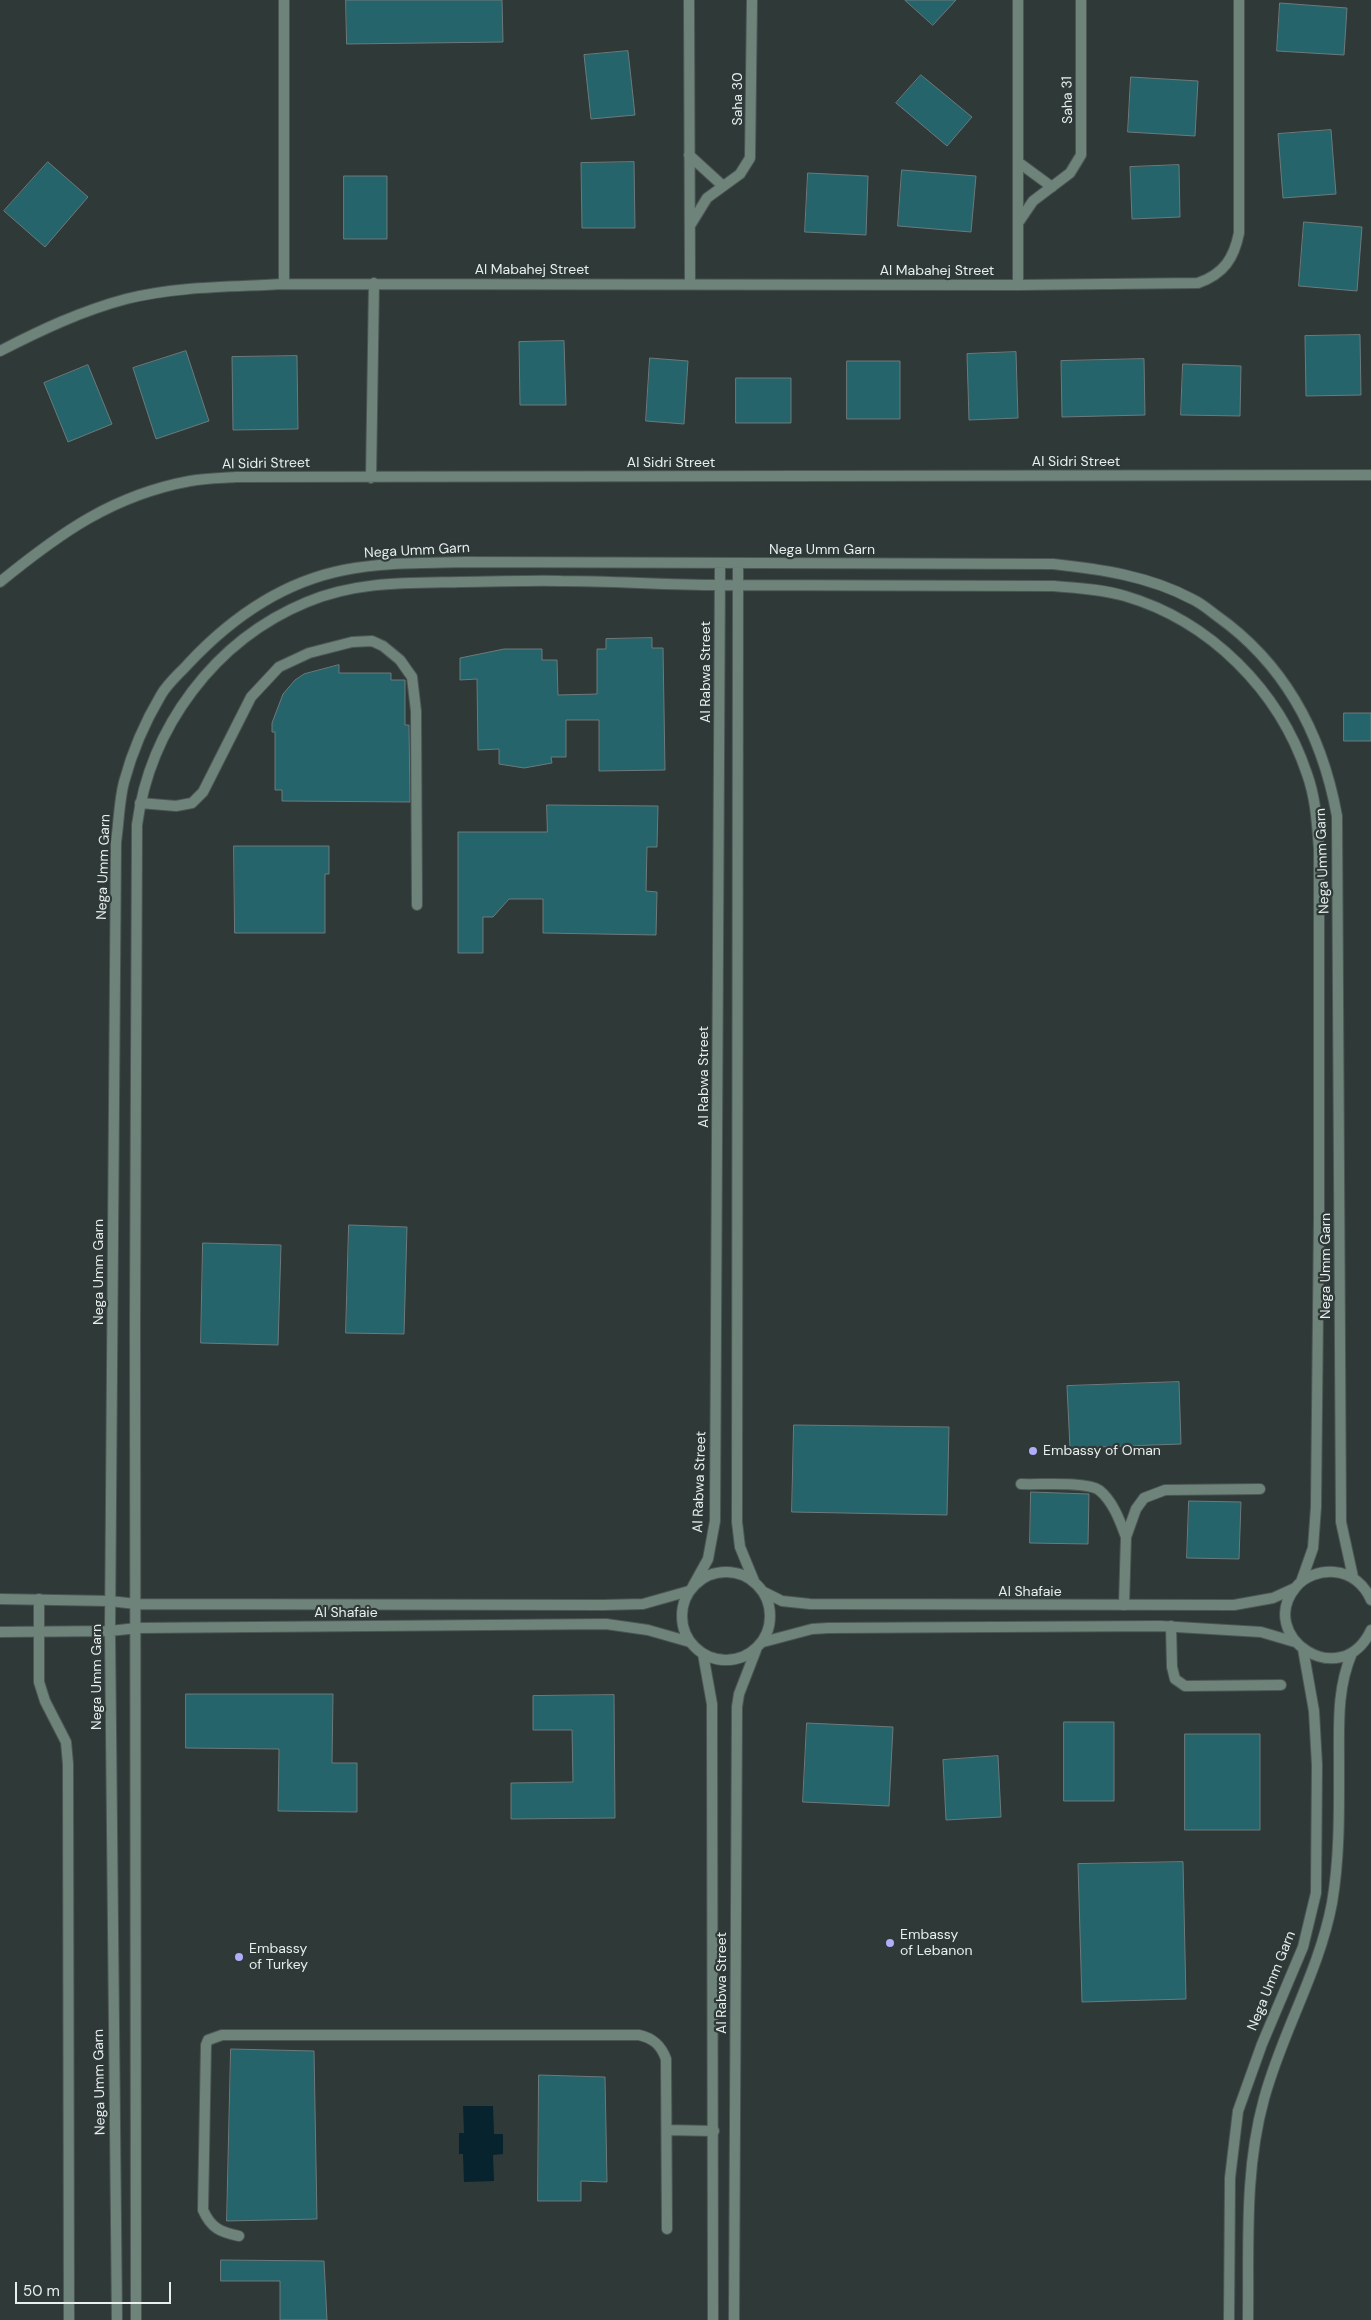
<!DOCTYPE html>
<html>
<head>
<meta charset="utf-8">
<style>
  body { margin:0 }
  #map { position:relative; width:1371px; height:2320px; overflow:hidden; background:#2e3938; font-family:"DM Sans",sans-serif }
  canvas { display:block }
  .scale { position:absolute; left:15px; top:2282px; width:156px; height:22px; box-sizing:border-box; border:2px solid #e7eeed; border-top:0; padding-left:6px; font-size:15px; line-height:18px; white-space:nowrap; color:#e7eeed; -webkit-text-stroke:4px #2e3938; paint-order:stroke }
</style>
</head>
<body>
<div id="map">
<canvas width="1371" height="2320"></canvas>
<div class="scale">50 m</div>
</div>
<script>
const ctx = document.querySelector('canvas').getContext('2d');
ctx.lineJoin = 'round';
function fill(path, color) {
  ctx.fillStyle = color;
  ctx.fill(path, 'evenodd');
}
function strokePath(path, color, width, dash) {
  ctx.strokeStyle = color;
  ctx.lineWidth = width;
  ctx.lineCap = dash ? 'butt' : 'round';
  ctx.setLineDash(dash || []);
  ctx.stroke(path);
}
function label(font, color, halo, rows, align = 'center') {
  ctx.font = font + ' "DM Sans",sans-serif';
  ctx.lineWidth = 4.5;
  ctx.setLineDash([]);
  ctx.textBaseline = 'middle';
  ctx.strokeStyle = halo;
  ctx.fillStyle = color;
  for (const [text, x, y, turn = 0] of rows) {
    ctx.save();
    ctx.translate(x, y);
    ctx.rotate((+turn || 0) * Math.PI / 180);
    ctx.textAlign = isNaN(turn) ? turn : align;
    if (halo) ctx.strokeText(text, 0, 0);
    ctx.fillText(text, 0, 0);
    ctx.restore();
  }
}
fill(new Path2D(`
  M463 2106H493L494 2134H503V2154L493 2155 494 2181 464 2182 463 2154H459V2133H464Z`), '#07232e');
const building = new Path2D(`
  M346 0H502L503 42 347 44Z
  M905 0H956L933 25Z
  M1280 3 1347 8 1344 55 1277 51Z
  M628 51 635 115 591 119 584 55Z
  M921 75 972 117 947 146 896 103Z
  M1131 77 1198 81 1195 136 1128 132Z
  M1331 130 1336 194 1283 198 1278 134Z
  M48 162 88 197 45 247 4 211Z
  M634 162 635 228H582L581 163Z
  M1179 165 1180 217 1132 219 1130 167Z
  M902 170 976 176 971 232 898 226Z
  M808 173 868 176 866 235 805 232Z
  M344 176H387V239H344Z
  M1304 222 1362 227 1357 291 1299 286Z
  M1360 335 1361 395 1306 396 1305 336Z
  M564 341 566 405H520L519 342Z
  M186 351 209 421 156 439 133 368Z
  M1016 352 1018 418 969 420 967 354Z
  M297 356 298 429 233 430 232 357Z
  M650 358 688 361 684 424 646 421Z
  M1144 359 1145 415 1062 417 1061 361Z
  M847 361H900V419H847Z
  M1183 364 1241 366 1240 416 1181 415Z
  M88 365 112 424 68 442 44 383Z
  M736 378H791V423H736Z
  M652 638V648H663L665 770 599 771V720H566V757H551L552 763 524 768 499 764V749L478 750 477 679 460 680V658L504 649H542V660H557L558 695 597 694V649H606V639Z
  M339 665V673H391V680H405V725H409L410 802 282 801V790H275V732H272V723L283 694 295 680 304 674Z
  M1344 713H1371V741H1344Z
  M547 805 658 806 657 847H647L646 891 657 892 656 935 543 933V899H509L493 917H483V953H458V832H547Z
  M234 846H329V874H325V933H235Z
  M349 1225 407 1227 404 1334 346 1333Z
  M203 1243 281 1245 278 1345 201 1343Z
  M1179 1382 1181 1444 1070 1448 1067 1386Z
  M794 1425 949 1427 947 1515 792 1512Z
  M1031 1492 1089 1494 1088 1544 1030 1543Z
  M1189 1501 1241 1502 1239 1559 1187 1558Z
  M186 1694H333L332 1763H357V1812L278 1811 279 1749 186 1748Z
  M614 1695 615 1818 511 1819V1783L573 1782 572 1730H533V1696Z
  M1064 1722H1114V1801H1064Z
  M807 1723 893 1727 889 1806 803 1802Z
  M1185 1734H1260V1830H1185Z
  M998 1756 1001 1817 946 1820 943 1760Z
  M1183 1862 1186 1999 1082 2002 1078 1864Z
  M231 2049 314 2051 317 2219 227 2221Z
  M539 2075 605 2077 607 2182 581 2181V2201H538Z
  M221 2260 324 2261 327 2320H280V2281H221Z`);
fill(building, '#26646c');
strokePath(building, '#6c7a7b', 1);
const service = new Path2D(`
  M140 803 176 806 192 803 203 792 251 697 279 667 309 653 352 642 372 641 383 646 400 660 412 677 416 711 417 905
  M1021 1484C1038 1485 1086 1481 1099 1490 1113 1501 1120 1521 1126 1537
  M39 1599V1682L45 1701 66 1742 68 1764 69 2320
  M1124 1605 1126 1537 1136 1509 1144 1498 1165 1490 1260 1489
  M1171 1626 1172 1667 1175 1679 1185 1686 1281 1685
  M667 2130 714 2131
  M239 2236C220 2232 211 2228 203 2210L206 2045 208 2040 222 2035H639C653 2038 661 2045 666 2059L667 2229`);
const minor = new Path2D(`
  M284 0V284
  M689 0 690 284
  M1018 0V223L1033 201 1070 173 1081 155V0
  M689 155 723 186
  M1018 162 1052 187
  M1018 223V285
  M691 224 707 198 740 174 750 158 752 0
  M0 351C41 330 81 311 126 299 177 286 232 287 284 284L1018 285 1198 283C1224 274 1234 258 1239 233V0
  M371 478 374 283
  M738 564 737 1522 740 1547 754 1581
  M0 582C60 533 113 495 190 481 205 478 221 478 236 477L1371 475
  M682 1616a44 44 0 1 1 88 0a44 44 0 1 1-88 0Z
  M693 1586 708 1559 715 1521 720 564
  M764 1592 782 1601 810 1604 1234 1605 1273 1598 1295 1588
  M0 1599 110 1601 136 1604 603 1605 643 1604 689 1591
  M1371 1600C1365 1585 1351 1573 1334 1572 1320 1571 1305 1576 1296 1587 1255 1636 1341 1694 1371 1630
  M0 1632 110 1631 137 1628 606 1624 648 1630 690 1642
  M763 1642 812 1629 828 1628 1160 1626 1261 1632 1295 1642
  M703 1654 712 1704 713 2320
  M117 2320 110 1631 116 842C119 822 119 801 124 782 132 752 145 722 161 695 168 683 179 674 188 664 230 619 283 582 344 570 384 562 425 563 465 562L1053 564C1100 569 1149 576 1192 599 1201 603 1209 610 1217 616 1286 665 1322 734 1337 816L1341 1522 1353 1577
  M136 2320 135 1318 137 825C150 727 215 640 307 602 357 581 408 583 461 582 495 582 528 580 561 581 613 581 666 585 718 585 830 586 942 585 1054 586 1077 588 1102 589 1125 596 1210 621 1279 690 1307 774 1316 799 1317 824 1319 849V1216L1316 1507 1313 1548 1301 1582
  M734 2320 737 1707 739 1694 756 1650
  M1229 2320 1230 2178 1238 2111 1262 2044 1303 1947 1316 1893 1317 1765 1314 1711 1303 1649
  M1248 2320C1249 2246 1244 2171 1264 2099 1282 2032 1319 1972 1332 1903 1340 1856 1339 1808 1339 1760 1339 1723 1337 1688 1352 1653`);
strokePath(service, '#4c5655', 12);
strokePath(minor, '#4c5655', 12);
strokePath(service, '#6e847a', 10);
strokePath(minor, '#6e847a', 10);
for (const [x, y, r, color] of [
  [1033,1451,5,"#b2adf9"],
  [890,1943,5,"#b2adf9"],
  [239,1957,5,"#b2adf9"]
]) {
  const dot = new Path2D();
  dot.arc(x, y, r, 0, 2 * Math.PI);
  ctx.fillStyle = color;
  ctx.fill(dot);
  strokePath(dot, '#2e3938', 2);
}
label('14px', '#e7eeed', '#2e3938', [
  ["Saha 30",738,99,-90],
  ["Saha 31",1068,100,-91],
  ["Al Mabahej Street",532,270],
  ["Al Mabahej Street",937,271],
  ["Al Sidri Street",1076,462],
  ["Al Sidri Street",671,463],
  ["Al Sidri Street",266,464,-1],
  ["Nega Umm Garn",822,550],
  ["Nega Umm Garn",417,551,-3],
  ["Al Rabwa Street",706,672,-90],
  ["Nega Umm Garn",1323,861,-92],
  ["Nega Umm Garn",104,867,-88],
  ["Al Rabwa Street",704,1077,-90],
  ["Nega Umm Garn",1326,1266,-90],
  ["Nega Umm Garn",99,1272,-90],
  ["Al Rabwa Street",700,1482,-88],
  ["Al Shafaie",1030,1592],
  ["Al Shafaie",346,1613],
  ["Nega Umm Garn",97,1677,-90],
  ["Nega Umm Garn",1272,1981,-68],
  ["Al Rabwa Street",722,1983,-90],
  ["Nega Umm Garn",100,2082,-91]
]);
label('14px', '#e7eeed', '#2e3938', [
  ["Embassy of Oman",1043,1451],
  ["Embassy",900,1935],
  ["of Lebanon",900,1951],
  ["Embassy",249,1949],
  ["of Turkey",249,1965]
], 'left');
</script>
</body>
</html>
